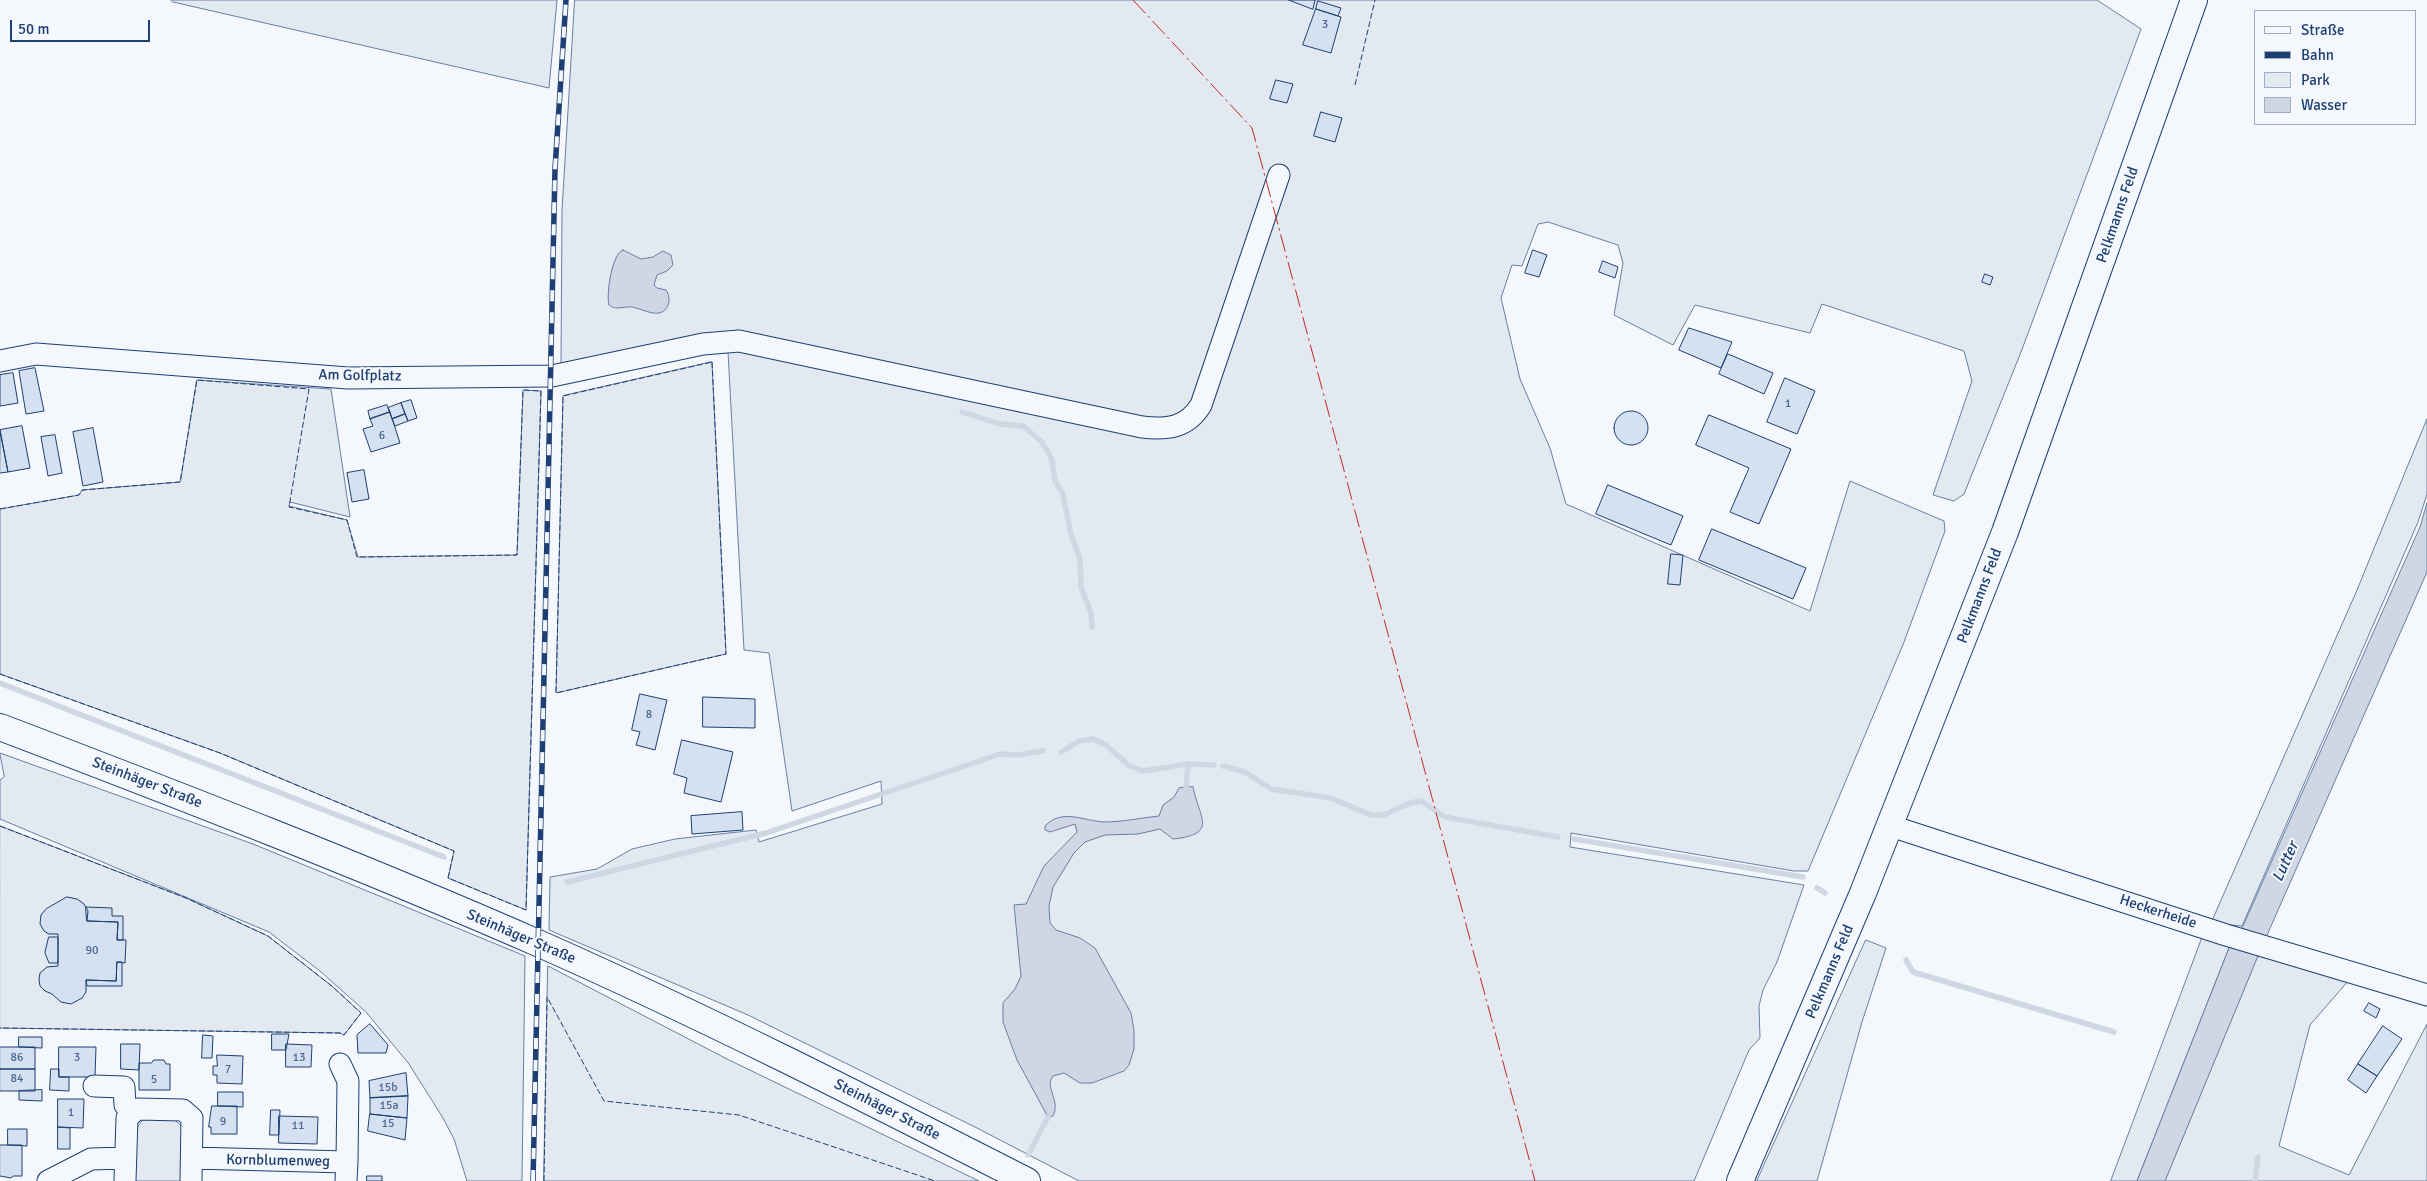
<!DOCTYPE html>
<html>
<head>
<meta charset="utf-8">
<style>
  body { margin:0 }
  #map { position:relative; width:2427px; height:1181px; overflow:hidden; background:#f4f7fb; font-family:Signika,sans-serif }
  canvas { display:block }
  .legend { position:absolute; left:2254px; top:10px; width:162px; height:115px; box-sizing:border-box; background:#f4f7fb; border:1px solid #9eadc5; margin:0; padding:6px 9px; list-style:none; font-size:15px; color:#1d3f73 }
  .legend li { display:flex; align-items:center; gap:10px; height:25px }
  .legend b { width:25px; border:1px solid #9eadc5 }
  .scale { position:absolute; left:10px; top:20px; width:140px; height:22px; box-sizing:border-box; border:2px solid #1d3f73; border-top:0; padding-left:6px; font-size:15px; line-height:18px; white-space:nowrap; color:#1d3f73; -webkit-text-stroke:4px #f4f7fb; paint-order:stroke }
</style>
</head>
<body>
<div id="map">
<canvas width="2427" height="1181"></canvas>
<ul class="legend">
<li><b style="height:6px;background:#f4f7fb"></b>Straße</li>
<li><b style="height:6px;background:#1d3f73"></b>Bahn</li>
<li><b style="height:14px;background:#e3e9f0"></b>Park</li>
<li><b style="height:14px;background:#cfd7e4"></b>Wasser</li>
</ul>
<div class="scale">50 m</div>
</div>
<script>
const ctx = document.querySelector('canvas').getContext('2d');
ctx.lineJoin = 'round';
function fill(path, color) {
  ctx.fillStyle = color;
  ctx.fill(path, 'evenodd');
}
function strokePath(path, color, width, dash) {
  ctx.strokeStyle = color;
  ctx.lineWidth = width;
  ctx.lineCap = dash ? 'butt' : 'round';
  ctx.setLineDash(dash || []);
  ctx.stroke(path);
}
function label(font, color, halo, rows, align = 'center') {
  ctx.font = font + ' Signika,sans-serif';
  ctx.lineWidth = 4;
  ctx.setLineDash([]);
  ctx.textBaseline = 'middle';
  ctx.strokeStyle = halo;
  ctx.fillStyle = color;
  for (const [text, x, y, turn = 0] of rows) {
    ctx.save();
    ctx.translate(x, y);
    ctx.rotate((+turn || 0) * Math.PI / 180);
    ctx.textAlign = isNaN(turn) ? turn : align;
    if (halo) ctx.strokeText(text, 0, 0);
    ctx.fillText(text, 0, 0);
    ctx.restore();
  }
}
const green = new Path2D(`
  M171 0H557L549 88 173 2Z
  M575 0H2097L2141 29 2021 352 1964 494 1954 501 1933 495 1972 381 1964 351 1822 304 1810 333 1695 305 1673 345 1614 315 1623 263 1618 245 1548 222 1538 224 1522 266 1512 265 1501 298 1520 379 1550 448 1566 504 1810 611 1850 481 1944 521 1945 531 1904 642 1808 871H1794L1571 833 1570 847 1804 885 1777 962 1763 990 1759 1006 1760 1038 1749 1050 1694 1181H1079L977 1128 748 1015 549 930 550 877 597 869 632 849 675 839 756 830 759 842 882 804 881 781 792 811 769 653 744 650 727 333 561 364 562 211Z
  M712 362 726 654 556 693 563 396Z
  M197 380 331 389 350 517 290 502 289 506 347 520 358 557 517 555 523 390 541 391 526 910 448 878 454 851 220 753 0 674V509L79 495 82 490 180 482Z
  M2427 419V494L2418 522 2242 926 2211 923 2357 590Z
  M0 753 253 844 525 956 522 1181H467L454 1139 443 1118 409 1064 366 1012 320 971 269 932 0 819V780L4 777Z
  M0 826 186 898 268 936 333 987 361 1013 344 1035 340 1033 0 1028Z
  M2204 933 2231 943 2137 1181H2111Z
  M1866 940 1886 948 1862 1022 1817 1181H1757Z
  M2260 951 2349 980 2310 1025 2279 1146 2349 1175 2427 1024V1181H2165Z
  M548 966 729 1060 979 1181H544Z
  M145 1118 174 1119 185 1130 184 1181H134L136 1129Z`);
fill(green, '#e3e9f0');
strokePath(green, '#687fa3', 1);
const water = new Path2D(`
  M623 250 641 259 653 257 663 251 671 255 673 265 667 271 657 275 654 285 657 288 666 290C669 294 670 300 668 305 662 321 643 309 632 307 624 306 616 311 609 305 606 294 612 253 623 250Z
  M2427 503V572L2260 951 2165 1181H2137L2231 943 2243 926 2420 527Z
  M1193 787C1199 818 1219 834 1173 839L1160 829 1138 834 1105 835 1085 842 1074 853 1053 887 1049 906 1050 923 1056 930 1080 938 1095 948 1131 1013 1134 1030V1049L1129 1065 1124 1071 1092 1083H1080L1064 1073 1053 1076C1044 1087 1061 1101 1053 1116L1048 1117 1017 1060 1003 1022V1003L1015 989 1021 976 1014 905 1026 904 1044 866 1077 832 1075 824 1050 832 1045 830V826C1062 808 1084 821 1104 822 1123 822 1140 818 1159 816L1163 805 1174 797 1179 788Z`);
fill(water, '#cfd7e4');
strokePath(water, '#687fa3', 1);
strokePath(new Path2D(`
  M962 412 1000 424 1023 426 1041 441 1048 452 1052 460 1055 481 1063 494 1071 535 1080 559 1081 587 1091 613 1092 627
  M0 683 444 857
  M1061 752 1079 741 1093 739 1106 745 1128 765 1143 771 1188 764 1214 765
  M1223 766 1245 772 1271 789 1331 798 1371 815H1384L1410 803 1421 801 1445 817 1558 837
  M1186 788 1188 764
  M1574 839 1803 877
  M567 882 766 833 1000 754 1018 755 1043 751
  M1817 888 1825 893
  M1906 960 1913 972 2114 1032
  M1028 1155 1048 1117
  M2255 1181 2258 1157`), '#cfd7e4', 5.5);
const building = new Path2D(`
  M1289 0H1315L1313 9Z
  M1318 1 1341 8 1338 16 1316 9Z
  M1316 9 1341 17 1331 53 1303 45Z
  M1276 80 1293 84 1287 103 1270 99Z
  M1321 112 1342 118 1335 142 1314 136Z
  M1533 250 1547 255 1539 277 1525 273Z
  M1603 261 1618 267 1615 278 1599 272Z
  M1985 274 1993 277 1990 285 1982 282Z
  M1689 328 1732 342 1721 368 1679 350Z
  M1728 354 1773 373 1764 394 1719 374Z
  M35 368 44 411 26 414 19 371Z
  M13 373 18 403 0 406V375Z
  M1785 378 1815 391 1797 434 1767 422Z
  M411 400 417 418 408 421 401 403Z
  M401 403 405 414 392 419 388 408Z
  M387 405 390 412 370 419 368 411Z
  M1614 428a17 17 0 1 1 34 0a17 17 0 1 1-34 0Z
  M390 412 400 443 371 452 363 429 373 426 370 419Z
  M405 414 408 421 395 426 392 419Z
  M1709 415 1791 449 1759 524 1730 512 1749 468 1696 445Z
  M22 426 30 468 8 472 0 430Z
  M93 428 103 482 83 486 73 432Z
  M0 431 8 472 0 473Z
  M55 435 62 473 48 476 41 437Z
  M364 470 369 499 352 502 347 473Z
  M1608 485 1683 516 1671 545 1596 514Z
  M1712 529 1806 568 1793 599 1699 560Z
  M1671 554 1683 555 1680 585 1668 584Z
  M640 694 667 700 655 750 636 745 640 732 632 730Z
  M703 697 755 699V728L703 727Z
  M682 740 733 752 721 802 684 793 687 778 674 774Z
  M742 812 743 830 692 834 691 816Z
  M67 897 77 899 84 904 88 911 87 921 118 922 117 940H126L125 963 117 962 116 981 86 980V992L82 998 71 1004 61 1002 52 994 45 991 40 986 39 979 40 973 47 967 58 966V934H49L44 931 40 924 41 915 46 909Z
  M86 907 112 908V916H123V940H117L118 922 87 921Z
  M49 937H58V963H49L45 953Z
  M117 962H122V986H87L86 980 116 981Z
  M2369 1003 2380 1009 2376 1018 2364 1011Z
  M370 1024 388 1045 386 1053H358L357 1035Z
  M2383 1026 2402 1039 2377 1076 2358 1064Z
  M272 1034H289L286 1050H272Z
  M203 1035 213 1036 212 1058H202Z
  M19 1037H42V1048L19 1047Z
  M121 1044H140L139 1070 121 1069Z
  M286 1044 312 1045 311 1067H286Z
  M0 1047H35V1069H0Z
  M59 1047H96L95 1077H59Z
  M217 1055 243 1056 242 1084 217 1083V1075H213V1066H217Z
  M154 1060H164L166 1064H170V1090H139V1063H151Z
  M2358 1064 2377 1076 2366 1093 2348 1080Z
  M0 1069H35V1091H0Z
  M51 1069H59V1077H69V1091L50 1090Z
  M406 1073 408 1096 370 1098 369 1081Z
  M42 1090V1101L19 1100V1091Z
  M218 1092H243V1107L218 1106Z
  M408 1096 407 1118 370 1114V1098Z
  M58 1099H84L83 1128 58 1127Z
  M212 1106H237V1134H211V1127H209Z
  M271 1110H280L279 1135H270Z
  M370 1114 407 1118 405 1140 368 1131Z
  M279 1116 318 1117 317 1144 279 1143Z
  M58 1127 70 1128V1149H58Z
  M8 1129H27V1146L8 1145Z
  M0 1145H22V1176H13L11 1178 0 1176Z
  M367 1176H382V1181H367Z`);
fill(building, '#d5e0f0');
strokePath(building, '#1d3f73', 1);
const minor = new Path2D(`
  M0 361 36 354 348 378 552 376 703 344 739 341 1142 427C1167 430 1187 428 1201 405L1279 175
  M1891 826 2226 935 2427 995
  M340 1064 348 1081 347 1162
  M94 1086 124 1087 125 1105 131 1113
  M192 1158 347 1162 346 1181
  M48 1181 91 1159 125 1158
  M125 1181 127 1118 137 1109 183 1110 192 1118 191 1181`);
const major = new Path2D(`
  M0 727C181 796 362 866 540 944 705 1017 866 1099 1027 1181
  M1740 1181 1863 893 2005 532 2194 0`);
strokePath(minor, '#1d3f73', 23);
strokePath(major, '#1d3f73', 28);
strokePath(minor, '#f4f7fb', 21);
strokePath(major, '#f4f7fb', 26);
const rail = new Path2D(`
  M533 1181 555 169 566 0`);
strokePath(rail, '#1d3f73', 5.5);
strokePath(rail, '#f4f7fb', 4, [11]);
strokePath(new Path2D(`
  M1355 85 1375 0
  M712 362 726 654 556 693 563 396Z
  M0 509 79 495 82 490 180 482 197 380 309 389 289 507 347 520 357 557 517 555 523 390 541 391 526 910 448 878 454 851 220 753 0 674
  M0 826 186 898 268 936 333 987 361 1013 344 1035 340 1033 0 1028
  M544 1181 547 997 604 1101 739 1115 935 1181`), '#1d3f73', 1, [6, 2.5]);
strokePath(new Path2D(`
  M1133 0 1252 128 1535 1181`), '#c62828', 1, [18, 4, 2.5, 4]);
label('12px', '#4b6792', null, [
  ["3",1325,25],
  ["1",1788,404],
  ["6",382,436],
  ["8",649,715],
  ["90",92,951],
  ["86",17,1058],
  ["3",77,1058],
  ["13",299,1058],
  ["7",228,1070],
  ["84",17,1079],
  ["5",154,1080],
  ["15b",388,1088],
  ["15a",389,1106],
  ["1",71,1113],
  ["9",223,1122],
  ["15",388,1124],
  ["11",298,1126]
]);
label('15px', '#1d3f73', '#f4f7fb', [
  ["Pelkmanns Feld",2118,215,-71],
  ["Am Golfplatz",360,376,1],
  ["Pelkmanns Feld",1980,596,-69],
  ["Steinhäger Straße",147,783,21],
  ["Heckerheide",2158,912,18],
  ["Steinhäger Straße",521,937,23],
  ["Pelkmanns Feld",1830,972,-67],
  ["Steinhäger Straße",887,1110,27],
  ["Kornblumenweg",278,1161,1]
]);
label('italic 16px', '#1d3f73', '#f4f7fb', [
  ["Lutter",2286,862,-66]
]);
</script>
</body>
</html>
